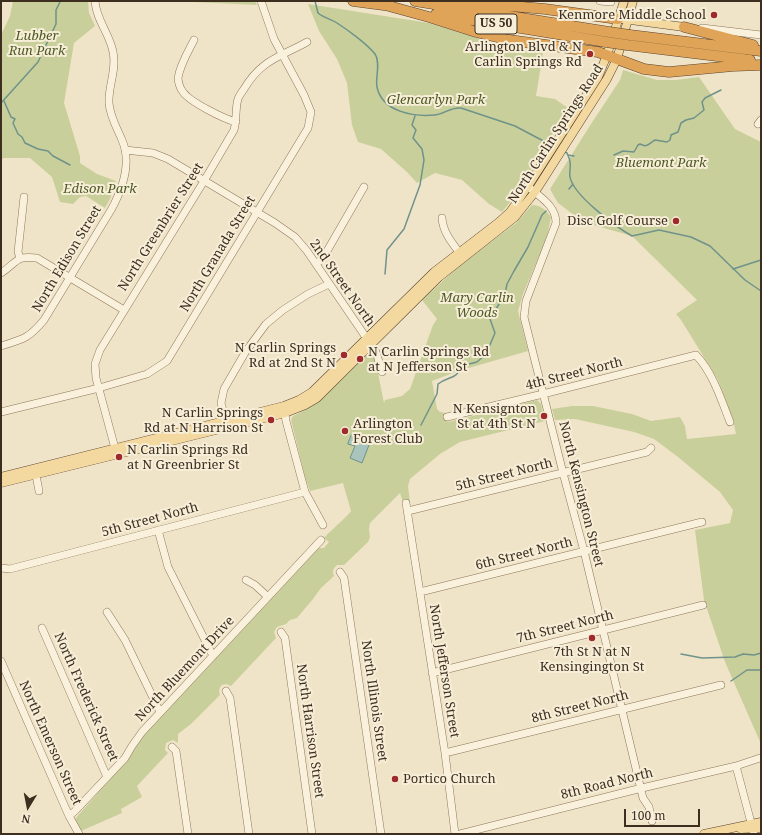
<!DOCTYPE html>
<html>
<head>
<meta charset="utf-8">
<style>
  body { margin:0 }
  #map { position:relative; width:762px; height:835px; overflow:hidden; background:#f0e4c8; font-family:"Noto Serif",serif }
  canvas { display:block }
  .frame { position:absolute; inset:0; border:2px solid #3d2e20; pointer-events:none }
  .north { position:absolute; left:8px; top:787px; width:40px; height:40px; -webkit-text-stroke:3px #f7eed8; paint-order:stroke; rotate:190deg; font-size:11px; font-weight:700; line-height:16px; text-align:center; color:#3d2e20 }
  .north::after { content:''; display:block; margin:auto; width:14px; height:18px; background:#3d2e20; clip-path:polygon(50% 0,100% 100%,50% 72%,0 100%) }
  .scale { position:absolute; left:624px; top:809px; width:76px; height:18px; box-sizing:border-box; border:2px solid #3d2e20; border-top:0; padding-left:5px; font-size:12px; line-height:14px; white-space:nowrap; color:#3d2e20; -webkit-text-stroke:3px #f7eed8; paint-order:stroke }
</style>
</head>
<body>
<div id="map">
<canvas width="762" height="835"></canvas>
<div class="frame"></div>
<div class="north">N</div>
<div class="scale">100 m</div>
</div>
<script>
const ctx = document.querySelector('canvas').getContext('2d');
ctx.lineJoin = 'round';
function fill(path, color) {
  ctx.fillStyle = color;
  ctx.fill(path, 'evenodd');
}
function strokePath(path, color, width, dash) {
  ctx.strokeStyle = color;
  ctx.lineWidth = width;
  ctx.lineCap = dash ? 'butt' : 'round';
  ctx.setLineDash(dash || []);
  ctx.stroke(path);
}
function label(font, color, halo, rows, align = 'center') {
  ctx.font = font + ' "Noto Serif",serif';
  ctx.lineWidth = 4;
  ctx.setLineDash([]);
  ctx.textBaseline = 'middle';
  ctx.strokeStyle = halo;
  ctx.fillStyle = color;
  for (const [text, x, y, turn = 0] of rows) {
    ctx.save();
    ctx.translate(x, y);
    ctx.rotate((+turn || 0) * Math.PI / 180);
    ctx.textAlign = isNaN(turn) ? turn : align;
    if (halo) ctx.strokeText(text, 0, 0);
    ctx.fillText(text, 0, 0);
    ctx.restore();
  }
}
fill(new Path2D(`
  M13 1H88L89 13 95 26 74 43 64 103 80 156V163L97 174 116 181 110 199 105 208 86 196 80 197 73 204 60 202 52 177 30 158H4L1 160V35L10 16Z
  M188 1H255L257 5 193 2Z
  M308 4 429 23 497 44 543 53 536 96 555 99 568 108 519 191 502 212 489 204 462 180 435 173 417 183 407 172 381 149 358 142 352 125 347 83 337 59 319 31Z
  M623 70 657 80H676L699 77 735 129 761 142V744L725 662 704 600 695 530 730 523 733 510 720 492 678 457 654 439 634 432 575 419 555 420 552 409 572 406H593L632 414 651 421 680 417 685 426 687 439 736 434 733 420 718 380 681 320 676 314 697 300 632 236 583 222 558 203 550 189 591 124 620 80Z
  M532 205C541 205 546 210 551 217L547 237 523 294 518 311 528 351 458 371 432 381 437 409 440 412 446 413 448 422 537 400 541 404 545 421 460 442 440 454 410 479 408 486 410 502H403L400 493 370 523 369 529 370 537 368 542 344 565H337C333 569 332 571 334 576L321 588 313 599 297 618 290 620 286 624 277 627 274 632 276 638 231 686C223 681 217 687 220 695L191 724 178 734V743L173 740 166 743 165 750 168 753 137 786 142 797 121 809 122 813 81 831 75 819 119 769 145 734 319 548H324L329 542 324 538C329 532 349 515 351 511L343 483 310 491 305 477 291 420 293 416C322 403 343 378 366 356L369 354 375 358 384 403 385 400 402 396 410 389 433 325 437 319 422 300 459 266 516 223Z`), '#c9cf9b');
const water = new Path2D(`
  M352 434 358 437 357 440 369 445 362 463 350 458 355 446 348 444Z`);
fill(water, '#a9c4bc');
strokePath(water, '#6f938a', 1);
strokePath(new Path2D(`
  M315 1 318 13C324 18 331 19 337 23 348 30 367 44 375 54 381 63 375 78 377 87 382 112 414 117 435 115 445 114 450 107 461 108L515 126 551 145
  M4 101 11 117 15 119 13 123 18 134 22 137 25 143 38 149 48 151 53 156 70 165
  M1 103 38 62 56 24V10L60 2
  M565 152 567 153C568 156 570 159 570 162 571 167 569 172 570 177 573 195 616 227 632 236L659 230 691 237 710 246 745 280 761 291
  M568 155 574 156
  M614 155 623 151 634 152 638 145 640 144C648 148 648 144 655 140L667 142 670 140 671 135 678 132 681 123 686 120 694 118 704 110 702 102 705 98 721 90
  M569 189 573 184
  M733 269 761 260
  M385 274 387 250 404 229 420 185 424 160 422 149 413 138 416 130 412 125 415 116
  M421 425 437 394 438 384C448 376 457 380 461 366L477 362 486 354 495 333 490 319 505 294 507 284 514 271 528 247 542 215 546 211
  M681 654 702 658 735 657 743 654 754 655 761 653
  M731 681 747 670H761`), '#6f938a', 1.5);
const minor = new Path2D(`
  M600 1 611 2
  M702 28 761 35
  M194 40C188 52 180 65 178 78 178 81 180 89 183 92 190 102 224 119 236 122
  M758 124 761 120
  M125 150 153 153 168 159 275 223 295 237 307 251 376 352 382 372
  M531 189C543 199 556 207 556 223L526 301 524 317 563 473 584 551 643 798 649 807 652 821
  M442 218C443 233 453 244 462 256
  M20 258 18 252 24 197
  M316 264 323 258 364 187
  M1 273C17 263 15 255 37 258L124 310
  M1 346C24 339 29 338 44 320L111 210C122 190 132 163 122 140 117 128 110 117 109 103 108 86 117 70 113 52 110 34 96 20 95 1
  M284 408 286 421 305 492 323 525
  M1 412 99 388 147 374 167 361 308 128 311 112 304 95 274 39 261 1
  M447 417 543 394 696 355C713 373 721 399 730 422
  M227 426 221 403 224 389 246 351 266 324 283 310 308 294 329 284
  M116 452 96 378 95 364 100 350 204 181 234 130C237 120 235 109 238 99 239 96 242 92 244 89 261 60 280 57 307 42
  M35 470 39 491
  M406 503 445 753 455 834
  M408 511 647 452 651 448
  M158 530 168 567 213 656
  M1 568 10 569 305 492
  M340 572 344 578 381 834
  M246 580 255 585 268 597
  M420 592 702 522
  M107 612 125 640 160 712
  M42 628 107 777
  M281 632 285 638 312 834
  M1 661 69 816 79 834
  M432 673 703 605
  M226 691 230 698 249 834
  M172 747 176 751 188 834
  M445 753 721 685
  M736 766 754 834
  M69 816 75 811 125 758 132 746 142 732 321 540
  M460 834 642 788 736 766 760 758`);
const major = new Path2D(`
  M623 19 684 27
  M1 477 284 406 299 400 312 392 434 272 499 222 510 212 528 186 598 77 607 55 624 1
  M1 483 285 413 305 405 317 398 439 277 515 217 535 192 607 79 617 59 633 1
  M741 829 761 828
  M704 834 761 822`);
const highway = new Path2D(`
  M353 1 391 6
  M415 1 609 32
  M454 1 545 9 618 19
  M385 5 429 17 476 32 509 40 598 52 644 69 669 72 733 66 761 65
  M436 14 606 42
  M684 27 753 45
  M630 35 761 51
  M627 45 750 60`);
strokePath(minor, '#8d765c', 8);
strokePath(major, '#5b4430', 9);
strokePath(highway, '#5b4430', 11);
strokePath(minor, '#faf1dc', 7);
strokePath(major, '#f3d9a0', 8);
strokePath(highway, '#e0a458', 10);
const highwayBridge = new Path2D(`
  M609 32 630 35
  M606 42 627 45`);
strokePath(highwayBridge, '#5b4430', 11, []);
strokePath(highwayBridge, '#e0a458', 10);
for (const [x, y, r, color] of [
  [714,15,4,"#9e2a2b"],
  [590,54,4,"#9e2a2b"],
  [676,221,4,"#9e2a2b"],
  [344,355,4,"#9e2a2b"],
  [360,359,4,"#9e2a2b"],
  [544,416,4,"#9e2a2b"],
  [271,420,4,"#9e2a2b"],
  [345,431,4,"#9e2a2b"],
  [119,457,4,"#9e2a2b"],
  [592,638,4,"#9e2a2b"],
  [395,779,4,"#9e2a2b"]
]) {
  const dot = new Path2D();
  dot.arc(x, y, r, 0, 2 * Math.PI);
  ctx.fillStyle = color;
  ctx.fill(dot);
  strokePath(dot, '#f7eed8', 1.5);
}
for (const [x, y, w] of [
  [496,24,42]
]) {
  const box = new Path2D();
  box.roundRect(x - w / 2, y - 10, w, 20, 3);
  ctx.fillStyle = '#f7eed8';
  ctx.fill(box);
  strokePath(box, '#3d2e20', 1);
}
label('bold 12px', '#3d2e20', null, [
  ["US 50",496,24]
]);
label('13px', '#3d2e20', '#f7eed8', [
  ["Kenmore Middle School",706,15],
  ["Arlington Blvd & N",582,47],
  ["Carlin Springs Rd",582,62],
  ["Disc Golf Course",668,221],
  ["N Carlin Springs",336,348],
  ["Rd at 2nd St N",336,363],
  ["N Carlin Springs Rd",368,352,"left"],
  ["at N Jefferson St",368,367,"left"],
  ["N Kensignton",536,409],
  ["St at 4th St N",536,424],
  ["N Carlin Springs",263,413],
  ["Rd at N Harrison St",263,428],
  ["Arlington",353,424,"left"],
  ["Forest Club",353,439,"left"],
  ["N Carlin Springs Rd",127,450,"left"],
  ["at N Greenbrier St",127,465,"left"],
  ["7th St N at N",592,652,"center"],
  ["Kensingington St",592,667,"center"],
  ["Portico Church",403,779,"left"]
], 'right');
label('italic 13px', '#4d5a26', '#f7eed8', [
  ["Lubber",37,36],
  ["Run Park",37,51],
  ["Glencarlyn Park",436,100],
  ["Bluemont Park",661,163],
  ["Edison Park",100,189],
  ["Mary Carlin",477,298],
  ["Woods",477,313]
]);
label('13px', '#3d2e20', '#f7eed8', [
  ["North Carlin Springs Road",556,134,-57],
  ["North Greenbrier Street",161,227,-58],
  ["North Granada Street",218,254,-59],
  ["North Edison Street",67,259,-59],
  ["2nd Street North",342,283,55],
  ["4th Street North",574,374,-14],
  ["5th Street North",504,475,-14],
  ["North Kensington Street",581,494,76],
  ["5th Street North",150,520,-15],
  ["6th Street North",524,554,-14],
  ["7th Street North",565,627,-14],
  ["North Bluemont Drive",185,669,-47],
  ["North Jefferson Street",444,671,81],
  ["North Frederick Street",86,697,66],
  ["North Illinois Street",374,701,82],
  ["8th Street North",580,707,-14],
  ["North Harrison Street",310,731,82],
  ["North Emerson Street",50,743,66],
  ["8th Road North",607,784,-14]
]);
</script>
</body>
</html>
